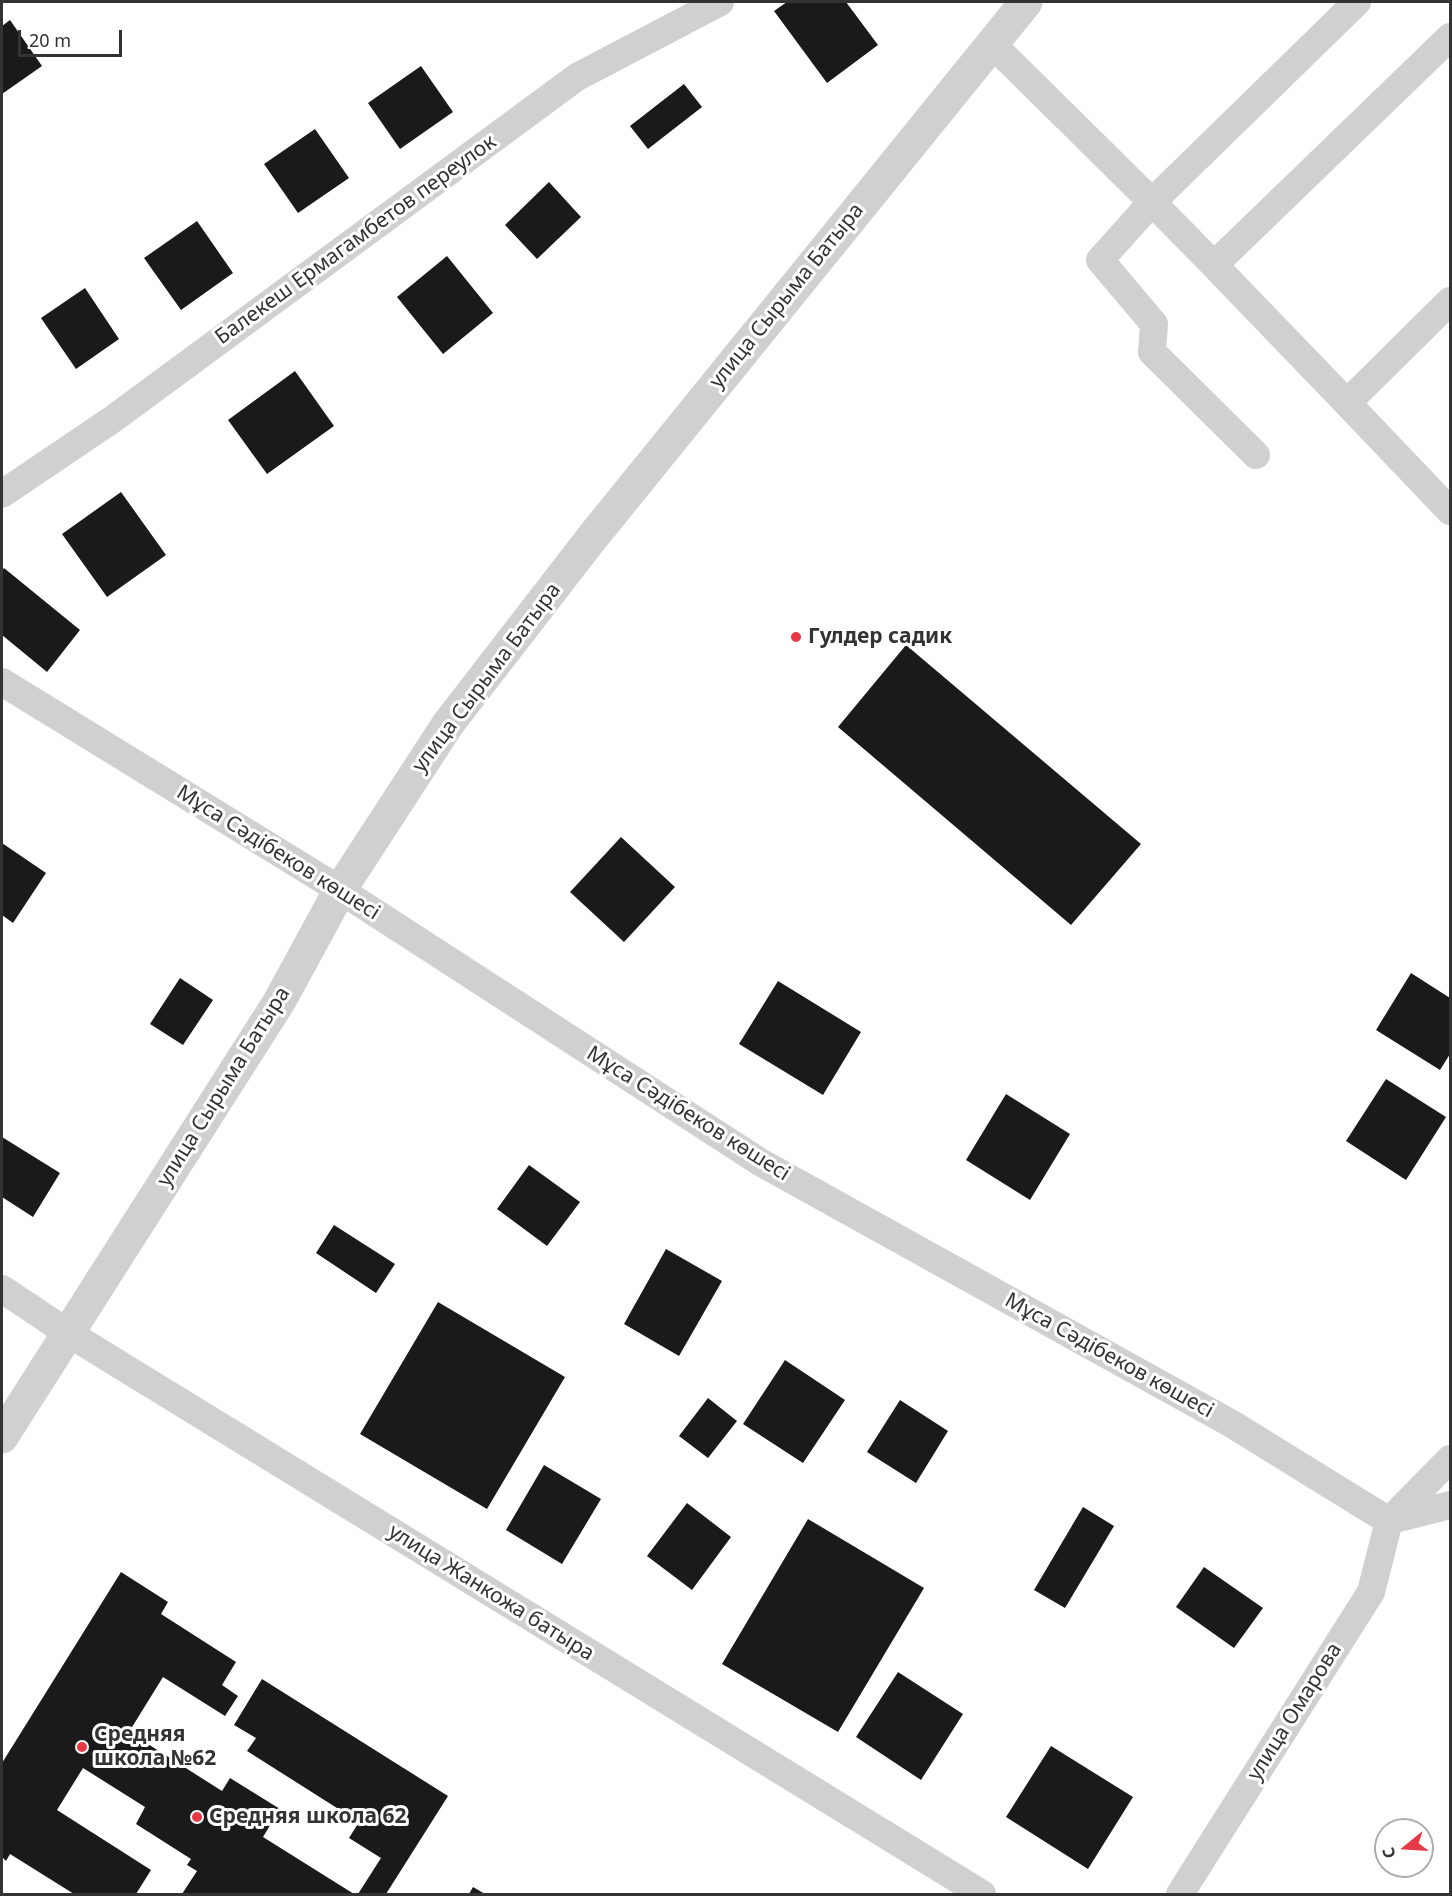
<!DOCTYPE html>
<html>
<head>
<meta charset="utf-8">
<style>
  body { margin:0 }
  #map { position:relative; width:1452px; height:1896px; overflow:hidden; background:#fff; font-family:"Noto Sans",sans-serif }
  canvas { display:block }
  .frame { position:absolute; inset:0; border:3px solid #333; pointer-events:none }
  .north { position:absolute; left:1374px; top:1818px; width:60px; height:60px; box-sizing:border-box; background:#fff; border:2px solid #adadad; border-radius:50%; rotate:252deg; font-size:16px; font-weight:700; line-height:24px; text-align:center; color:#333 }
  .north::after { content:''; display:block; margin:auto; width:21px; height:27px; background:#e63946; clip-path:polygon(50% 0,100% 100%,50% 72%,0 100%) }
  .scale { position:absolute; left:18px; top:30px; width:104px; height:27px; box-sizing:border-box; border:3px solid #333; border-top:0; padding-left:8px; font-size:18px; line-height:21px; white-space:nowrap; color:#333; -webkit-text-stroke:4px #fff; paint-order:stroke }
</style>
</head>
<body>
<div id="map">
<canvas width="1452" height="1896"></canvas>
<div class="frame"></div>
<div class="north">С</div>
<div class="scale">20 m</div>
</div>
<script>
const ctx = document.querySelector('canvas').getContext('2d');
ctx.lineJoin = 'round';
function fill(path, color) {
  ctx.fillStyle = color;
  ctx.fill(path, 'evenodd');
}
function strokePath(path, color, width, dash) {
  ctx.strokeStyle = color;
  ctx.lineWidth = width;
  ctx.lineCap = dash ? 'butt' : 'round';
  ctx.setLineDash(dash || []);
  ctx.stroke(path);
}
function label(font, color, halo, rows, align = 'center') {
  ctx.font = font + ' "Noto Sans",sans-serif';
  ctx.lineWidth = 6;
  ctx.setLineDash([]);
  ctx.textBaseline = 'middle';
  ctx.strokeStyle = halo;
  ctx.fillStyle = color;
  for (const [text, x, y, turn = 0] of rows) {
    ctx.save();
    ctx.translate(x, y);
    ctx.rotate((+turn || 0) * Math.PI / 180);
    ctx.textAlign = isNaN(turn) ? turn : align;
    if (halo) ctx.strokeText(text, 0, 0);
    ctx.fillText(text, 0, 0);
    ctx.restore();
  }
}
fill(new Path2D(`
  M787 2H846L878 45 827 83 774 11Z
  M10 20 42 66 2 94V26Z
  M421 66 453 112 400 149 368 103Z
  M684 84 702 107 648 149 630 126Z
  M315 129 349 178 298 213 264 164Z
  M549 182 581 217 537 259 505 225Z
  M197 221 233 273 181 310 144 258Z
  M447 256 493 313 443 354 397 297Z
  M85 288 119 339 76 369 41 318Z
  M295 371 334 426 267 474 228 420Z
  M121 492 166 555 107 597 62 534Z
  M4 568 80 630 47 672 2 635V571Z
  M906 645 1141 844 1071 925 838 727Z
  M621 837 675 887 624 942 570 892Z
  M2 843 46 873 13 923 2 915Z
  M1411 973 1450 998V1054L1440 1070 1376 1030Z
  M180 978 213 1000 183 1045 150 1024Z
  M778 981 861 1032 823 1095 739 1044Z
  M1386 1079 1446 1117 1406 1180 1346 1141Z
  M1006 1094 1070 1134 1030 1200 966 1160Z
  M2 1137 60 1173 33 1217 2 1197Z
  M529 1165 580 1202 547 1246 497 1209Z
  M334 1225 395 1264 376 1293 316 1253Z
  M666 1249 722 1281 679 1356 624 1324Z
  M438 1302 565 1377 487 1509 360 1434Z
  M785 1360 845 1400 803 1463 743 1424Z
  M708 1398 737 1421 708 1458 679 1436Z
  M900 1400 948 1431 916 1483 867 1452Z
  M544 1465 601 1499 562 1564 506 1530Z
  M687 1503 731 1537 692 1590 647 1556Z
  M1083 1507 1114 1526 1065 1608 1034 1590Z
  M808 1519 924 1588 838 1732 722 1664Z
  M1204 1567 1263 1608 1234 1648 1176 1607Z
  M121 1572 168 1602 161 1614 236 1662 222 1685 238 1696 225 1716 163 1677 129 1732 222 1791 230 1778 280 1809 263 1837 354 1894H182L197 1871 187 1865 191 1859 136 1824 145 1807 83 1768 57 1810 151 1870 136 1894H74L10 1854 6 1861 2 1857V1763Z
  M898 1672 963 1714 921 1780 856 1737Z
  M262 1679 448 1796 386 1894H358L381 1858 349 1838 359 1822 247 1751 256 1738 234 1725Z
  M1051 1746 1133 1797 1088 1869 1006 1817Z
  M473 1887 485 1894H469Z`), '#1a1a1a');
strokePath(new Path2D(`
  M991 43 1152 202 1100 260 1154 324 1152 352 1256 455
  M1214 265 1152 202 1357 2
  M1450 301 1347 403 1450 511
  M1347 403 1214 265 1450 37
  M2 494 113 419 577 77 720 2
  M2 682 340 890 760 1162 1232 1424 1389 1521
  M2 1289 68 1333 982 1894
  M1391 1520 1450 1505
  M1389 1521 1450 1459
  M1180 1894 1371 1592 1389 1521`), '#d0d0d0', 28);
strokePath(new Path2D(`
  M2 1437 279 1002 340 890 448 724 591 539 1026 2`), '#d0d0d0', 33);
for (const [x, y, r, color] of [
  [796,637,6,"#e63946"],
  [82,1747,6,"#e63946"],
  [197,1817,6,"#e63946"]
]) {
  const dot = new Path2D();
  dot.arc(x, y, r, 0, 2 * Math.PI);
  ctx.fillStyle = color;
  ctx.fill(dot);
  strokePath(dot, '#fff', 2);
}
label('21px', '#333', '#fff', [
  ["Балекеш Ермагамбетов переулок",356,240,-36],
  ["улица Сырыма Батыра",787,296,-51],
  ["улица Сырыма Батыра",487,678,-53],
  ["Мұса Сәдібеков көшесі",278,853,32],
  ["улица Сырыма Батыра",224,1087,-58],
  ["Мұса Сәдібеков көшесі",688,1114,32],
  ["Мұса Сәдібеков көшесі",1109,1356,29],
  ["улица Жанкожа батыра",491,1593,32],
  ["улица Омарова",1295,1712,-58]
]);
label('bold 21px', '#333', '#fff', [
  ["Гулдер садик",808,637],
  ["Средняя",94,1735],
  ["школа №62",94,1759],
  ["Средняя школа 62",209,1817]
], 'left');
</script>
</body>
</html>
